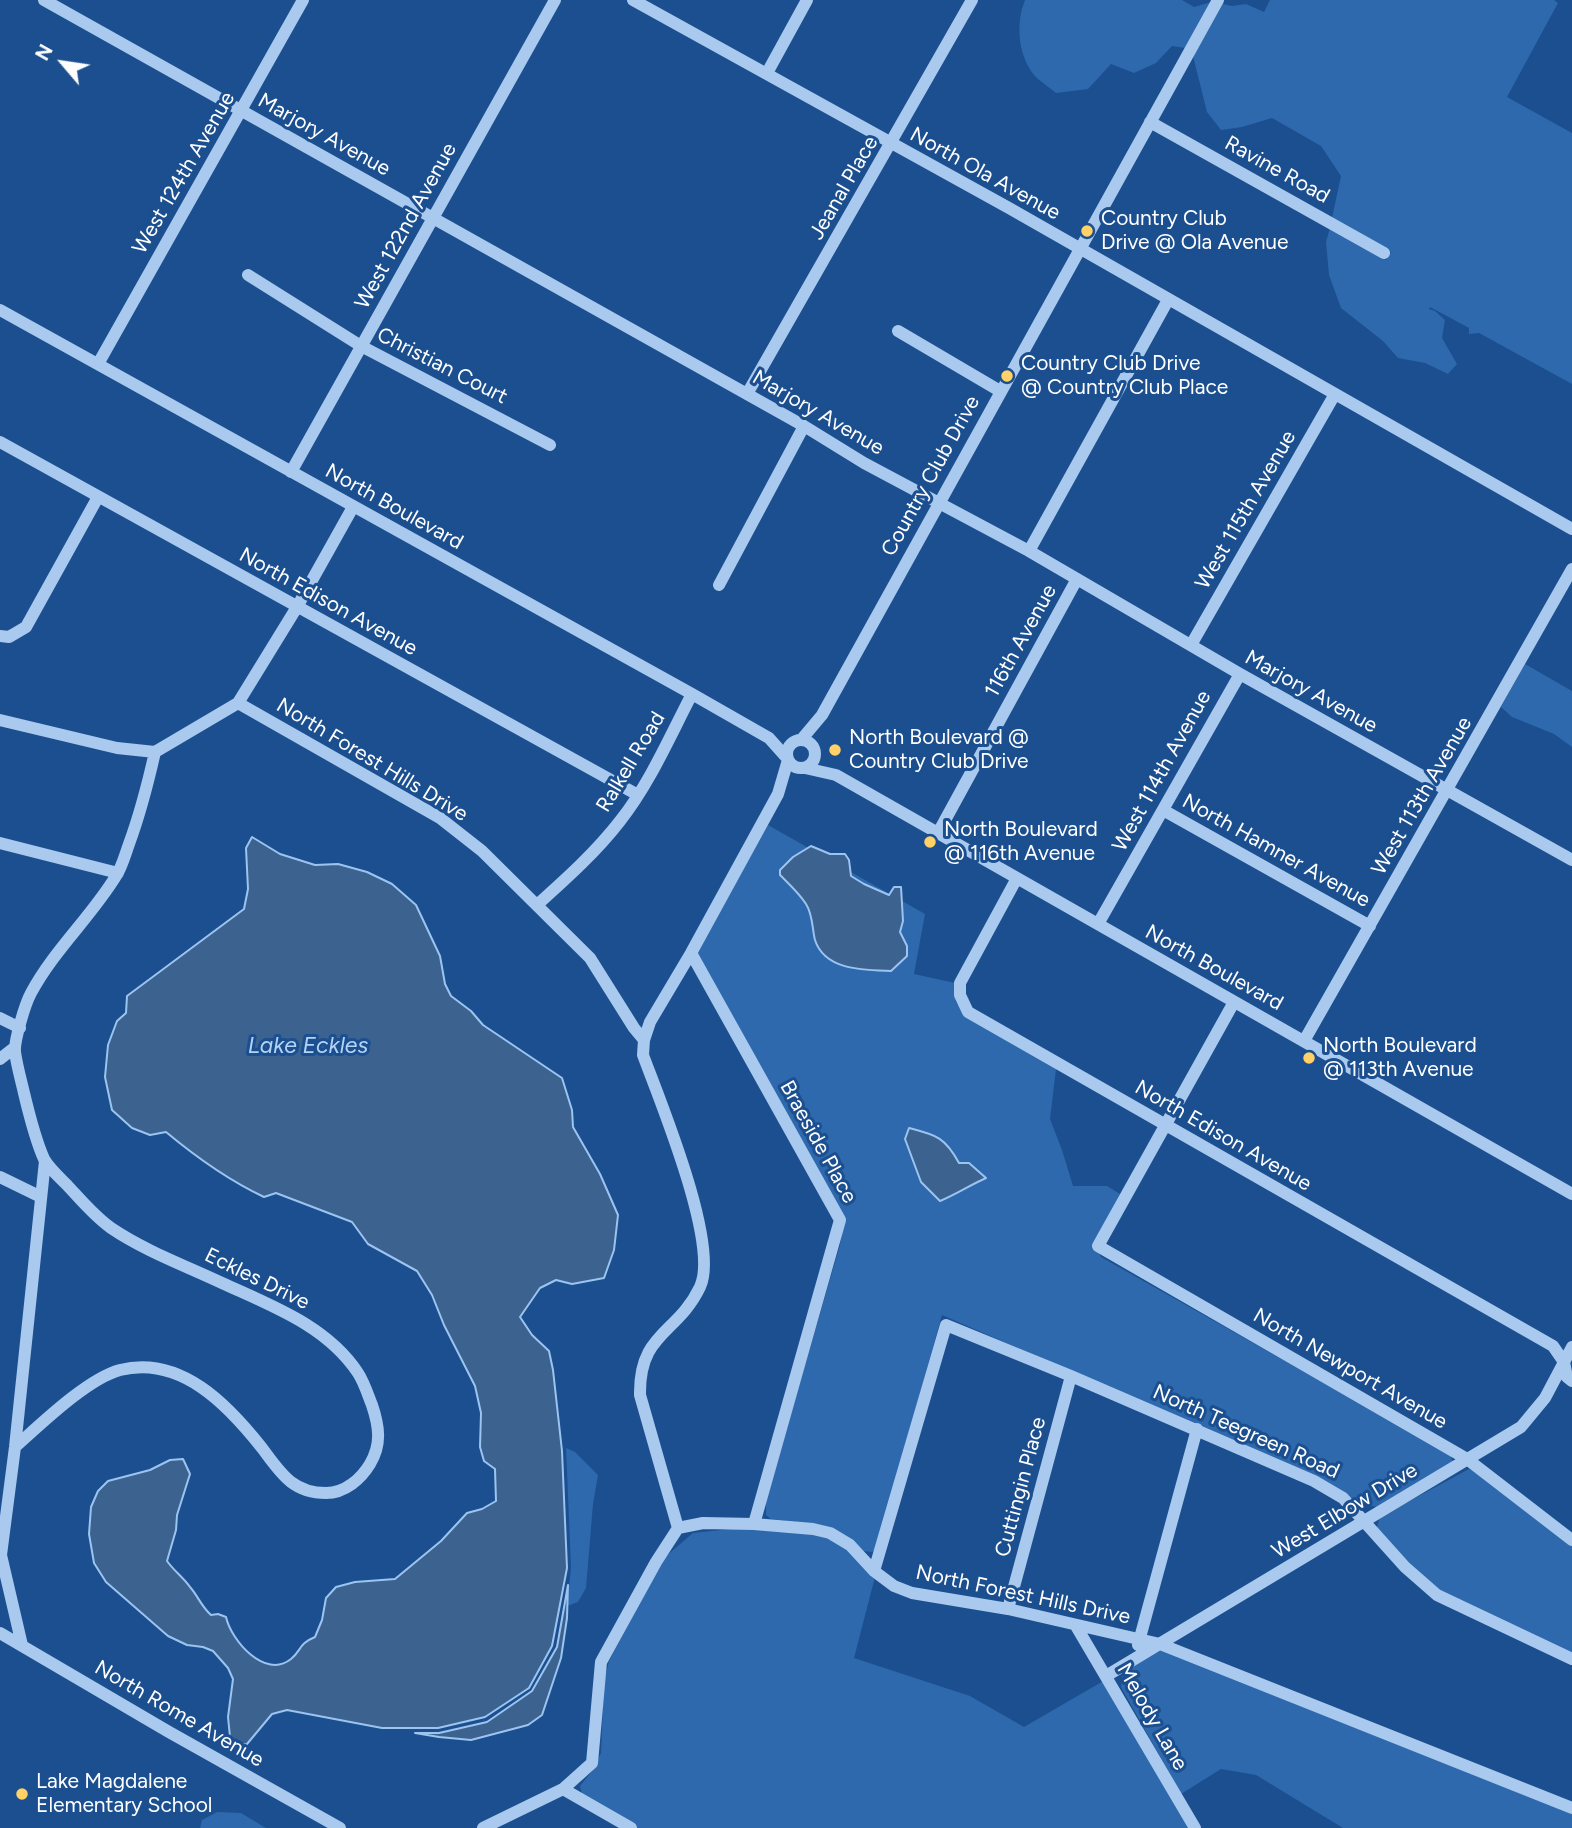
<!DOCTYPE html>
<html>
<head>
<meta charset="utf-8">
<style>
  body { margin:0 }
  #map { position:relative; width:1572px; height:1828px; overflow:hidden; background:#1b4f8f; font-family:Figtree,sans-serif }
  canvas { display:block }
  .north { position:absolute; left:28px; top:28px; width:70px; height:70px; -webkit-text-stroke:5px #1b4f8f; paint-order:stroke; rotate:299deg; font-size:19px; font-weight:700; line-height:28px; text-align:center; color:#fff }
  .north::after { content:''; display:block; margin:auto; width:24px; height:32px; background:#fff; clip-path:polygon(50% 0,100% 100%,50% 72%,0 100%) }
</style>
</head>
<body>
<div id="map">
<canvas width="1572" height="1828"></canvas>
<div class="north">N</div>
</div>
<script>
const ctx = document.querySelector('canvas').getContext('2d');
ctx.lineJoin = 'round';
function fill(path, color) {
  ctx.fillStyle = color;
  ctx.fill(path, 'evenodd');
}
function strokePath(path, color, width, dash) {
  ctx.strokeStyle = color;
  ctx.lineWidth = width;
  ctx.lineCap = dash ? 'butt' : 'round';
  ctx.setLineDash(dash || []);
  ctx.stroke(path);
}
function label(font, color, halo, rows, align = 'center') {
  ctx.font = font + ' Figtree,sans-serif';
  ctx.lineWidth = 6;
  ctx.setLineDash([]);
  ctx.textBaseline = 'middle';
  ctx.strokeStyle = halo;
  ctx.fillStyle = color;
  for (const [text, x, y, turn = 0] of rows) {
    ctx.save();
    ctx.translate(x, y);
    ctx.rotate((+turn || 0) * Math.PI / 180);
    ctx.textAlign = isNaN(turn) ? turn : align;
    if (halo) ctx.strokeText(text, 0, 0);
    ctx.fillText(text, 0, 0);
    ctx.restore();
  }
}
fill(new Path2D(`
  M1025 0H1182L1194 7 1211 2 1185 48 1172 46 1156 63 1134 73 1111 64 1088 89 1056 93C1050 88 1044 84 1038 79 1018 60 1015 24 1025 0Z
  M1270 0H1554L1558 3 1507 97 1572 133V384L1479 333 1469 334V328L1430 307 1429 309 1435 311 1445 320 1442 338 1457 364 1448 374 1425 363 1398 358 1383 341 1341 308 1329 275 1326 242 1330 228 1386 260 1391 252 1332 218 1341 176 1321 146 1272 118 1242 127 1221 130 1207 112 1193 56 1223 4 1232 6 1246 4 1264 12Z
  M1525 664 1572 691V747L1554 734 1512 717 1501 707Z
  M768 825 925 914 914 974 955 983 956 1002 1056 1069 1050 1119 1062 1150 1073 1186H1107L1120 1194 1094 1244 1101 1257 1446 1452 1451 1456 1453 1463 1378 1507 1359 1504 1299 1470 942 1315 876 1550 872 1552 864 1551 821 1525 771 1519 766 1515V1499L840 1245 842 1232 837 1203 697 956 698 951Z
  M566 1448 575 1452 598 1475 593 1504 586 1588 578 1602 567 1606 571 1568Z
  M1469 1469 1477 1471 1572 1544V1656L1443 1592 1426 1580 1380 1533 1377 1527 1380 1517Z
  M740 1528C765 1529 818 1530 839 1543 852 1552 864 1566 875 1577L854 1658 970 1696 1024 1727 1105 1680 1190 1828H637L582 1794 580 1786 593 1770 601 1753 604 1681 609 1661 664 1558 693 1533Z
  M1162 1650 1572 1812V1828H1343L1256 1775 1221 1769 1181 1794 1121 1687 1123 1671Z
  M217 1812 241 1813 266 1828H200L202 1820Z`), '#2e69ad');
const water = new Path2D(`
  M252 837 280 854 315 865 338 864 367 872 392 884 416 905 440 956 445 984 451 996 471 1011 483 1025 562 1078 572 1110 573 1127 600 1174 618 1215 614 1250 604 1278 572 1284 556 1280 540 1288 520 1317 532 1335 549 1351 553 1370 562 1451 567 1568 552 1646 529 1688 485 1717 438 1728H382L287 1710 272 1714 247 1744 231 1747 228 1717 233 1679 228 1668 213 1651 203 1647 187 1645 168 1636 106 1582 94 1563 89 1534 91 1507 98 1491 108 1481 150 1470 170 1460 183 1459 190 1474 177 1515 176 1530 167 1561C174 1571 183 1577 190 1587 198 1596 201 1606 211 1615L218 1614 226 1617C231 1640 265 1680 291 1659 302 1650 298 1644 315 1637L322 1620 326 1598 336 1587 355 1582 395 1579 441 1541 467 1513 482 1509 496 1501 495 1469 484 1461 480 1447 481 1413 475 1386 444 1325 432 1295 417 1271 368 1244 352 1222 276 1193 264 1197C228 1180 196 1157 166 1132L150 1135 132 1128 112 1110 105 1077 108 1045 117 1021 126 1013 127 996 244 909 248 889 246 848Z
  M811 846 830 854H845L849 860 851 876 864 884 889 895 894 887H901L903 921 900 932 907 946V956L891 971C865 970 825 971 815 940 812 928 813 915 806 904 799 893 789 884 780 875V870L793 857Z
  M909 1128C936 1135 945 1137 959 1163H969L986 1178C970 1185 957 1194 940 1201L921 1182 905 1139Z
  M568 1585 567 1618 561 1658 542 1715 528 1725 471 1740 439 1737 415 1733H439L487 1722 532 1691 557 1647Z`);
fill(water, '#3c6290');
strokePath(water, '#9cc4f0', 2);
strokePath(new Path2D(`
  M44 0 804 426 864 463 1029 551 1240 674 1572 860
  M633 0 1009 208 1572 529
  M767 73 807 0
  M1150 122 1384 253
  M248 275 361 346 550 445
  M0 310 692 694 769 738 786 757
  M898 331 1000 391
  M98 364 303 0
  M747 394 972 0
  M0 442 638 795
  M291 472 555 0
  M1029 551 1168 300
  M719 585 804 426
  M0 636 9 637 26 627 98 497
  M1191 645 1335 394
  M238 703 297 607 353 507
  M0 720 117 748 155 752 238 703 440 818 482 851 590 958 634 1028 644 1040
  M787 754a14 14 0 1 1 28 0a14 14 0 1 1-28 0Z
  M801 740 822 715 1218 0
  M805 768 836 775 1572 1194
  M1163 810 1370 926
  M938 833 1077 579
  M0 843 118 873
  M1017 878 960 983V995L968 1012 1553 1346 1564 1362 1567 1377 1572 1381
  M537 905C567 878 596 852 620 821 650 783 670 736 692 694
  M1098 924 1240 674
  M691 953 840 1220 754 1524
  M1234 1002 1098 1246 1467 1459 1572 1540
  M0 1018 20 1028
  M1304 1041 1572 569
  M0 1059 14 1048
  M0 1177 41 1197
  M15 1447C41 1424 87 1379 120 1370 181 1355 228 1405 262 1448 280 1472 292 1493 326 1493 345 1493 361 1479 370 1464 382 1444 379 1426 372 1405 368 1395 364 1382 358 1373 327 1326 272 1306 222 1283 186 1266 145 1251 111 1228 94 1216 81 1200 67 1185 59 1177 49 1168 44 1159 35 1139 29 1114 24 1093 21 1080 17 1066 15 1052 14 1041 25 1004 31 993 54 950 91 917 116 876 122 867 125 855 129 844 140 814 148 783 155 752
  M678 1528 703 1523 754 1524 813 1529 830 1533 850 1545 874 1571 894 1586 912 1593 1008 1609 1160 1644 1572 1808
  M678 1528 640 1395C639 1332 677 1335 700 1287 720 1245 660 1101 643 1055L644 1040 650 1022 691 953 778 794 788 760
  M874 1571 946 1325 1071 1376 1314 1481 1343 1498 1405 1567 1437 1595 1572 1659
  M1008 1609 1071 1376
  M1076 1626 1195 1828
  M0 1633 169 1732 340 1828
  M22 1645 1 1555 15 1447 45 1161
  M1138 1645 1197 1429
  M1106 1676 1521 1427 1545 1398 1572 1347
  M563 1789 631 1828
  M483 1828 563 1789 592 1763 601 1662 656 1562 678 1528`), '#a9c9ee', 12);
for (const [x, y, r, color] of [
  [1087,231,7,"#ffd166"],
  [1007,376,7,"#ffd166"],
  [835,750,7,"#ffd166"],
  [930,842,7,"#ffd166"],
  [1309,1058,7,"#ffd166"],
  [22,1794,7,"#ffd166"]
]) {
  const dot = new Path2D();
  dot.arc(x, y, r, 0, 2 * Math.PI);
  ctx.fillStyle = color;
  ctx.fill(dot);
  strokePath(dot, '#1b4f8f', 2.5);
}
label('21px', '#fff', '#1b4f8f', [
  ["Marjory Avenue",324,135,29],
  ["Ravine Road",1277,170,29],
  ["West 124th Avenue",184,173,-60],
  ["North Ola Avenue",985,174,29],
  ["Jeanal Place",844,188,-60],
  ["West 122nd Avenue",406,226,-61],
  ["Christian Court",442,366,27],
  ["Marjory Avenue",818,413,30],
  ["Country Club Drive",931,476,-61],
  ["North Boulevard",394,507,29],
  ["West 115th Avenue",1246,510,-60],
  ["North Edison Avenue",328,602,29],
  ["116th Avenue",1021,641,-61],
  ["Marjory Avenue",1311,692,29],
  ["North Forest Hills Drive",372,760,31],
  ["Ralkell Road",631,762,-59],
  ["West 114th Avenue",1162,771,-61],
  ["West 113th Avenue",1422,796,-60],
  ["North Hamner Avenue",1276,851,29],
  ["North Boulevard",1214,968,29],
  ["North Edison Avenue",1223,1136,30],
  ["Braeside Place",818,1142,61],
  ["Eckles Drive",257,1279,26],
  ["North Newport Avenue",1350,1369,30],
  ["North Teegreen Road",1246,1432,24],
  ["Cuttingin Place",1021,1487,-75],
  ["West Elbow Drive",1345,1511,-31],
  ["North Forest Hills Drive",1023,1595,12],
  ["North Rome Avenue",179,1714,30],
  ["Melody Lane",1152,1717,60]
]);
label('21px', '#fff', '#1b4f8f', [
  ["Country Club",1101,219],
  ["Drive @ Ola Avenue",1101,243],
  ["Country Club Drive",1021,364],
  ["@ Country Club Place",1021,388],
  ["North Boulevard @",849,738],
  ["Country Club Drive",849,762],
  ["North Boulevard",944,830],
  ["@ 116th Avenue",944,854],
  ["North Boulevard",1323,1046],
  ["@ 113th Avenue",1323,1070],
  ["Lake Magdalene",36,1782],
  ["Elementary School",36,1806]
], 'left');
label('italic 23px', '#b5d3f5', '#1b4f8f', [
  ["Lake Eckles",308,1046]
]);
</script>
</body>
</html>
